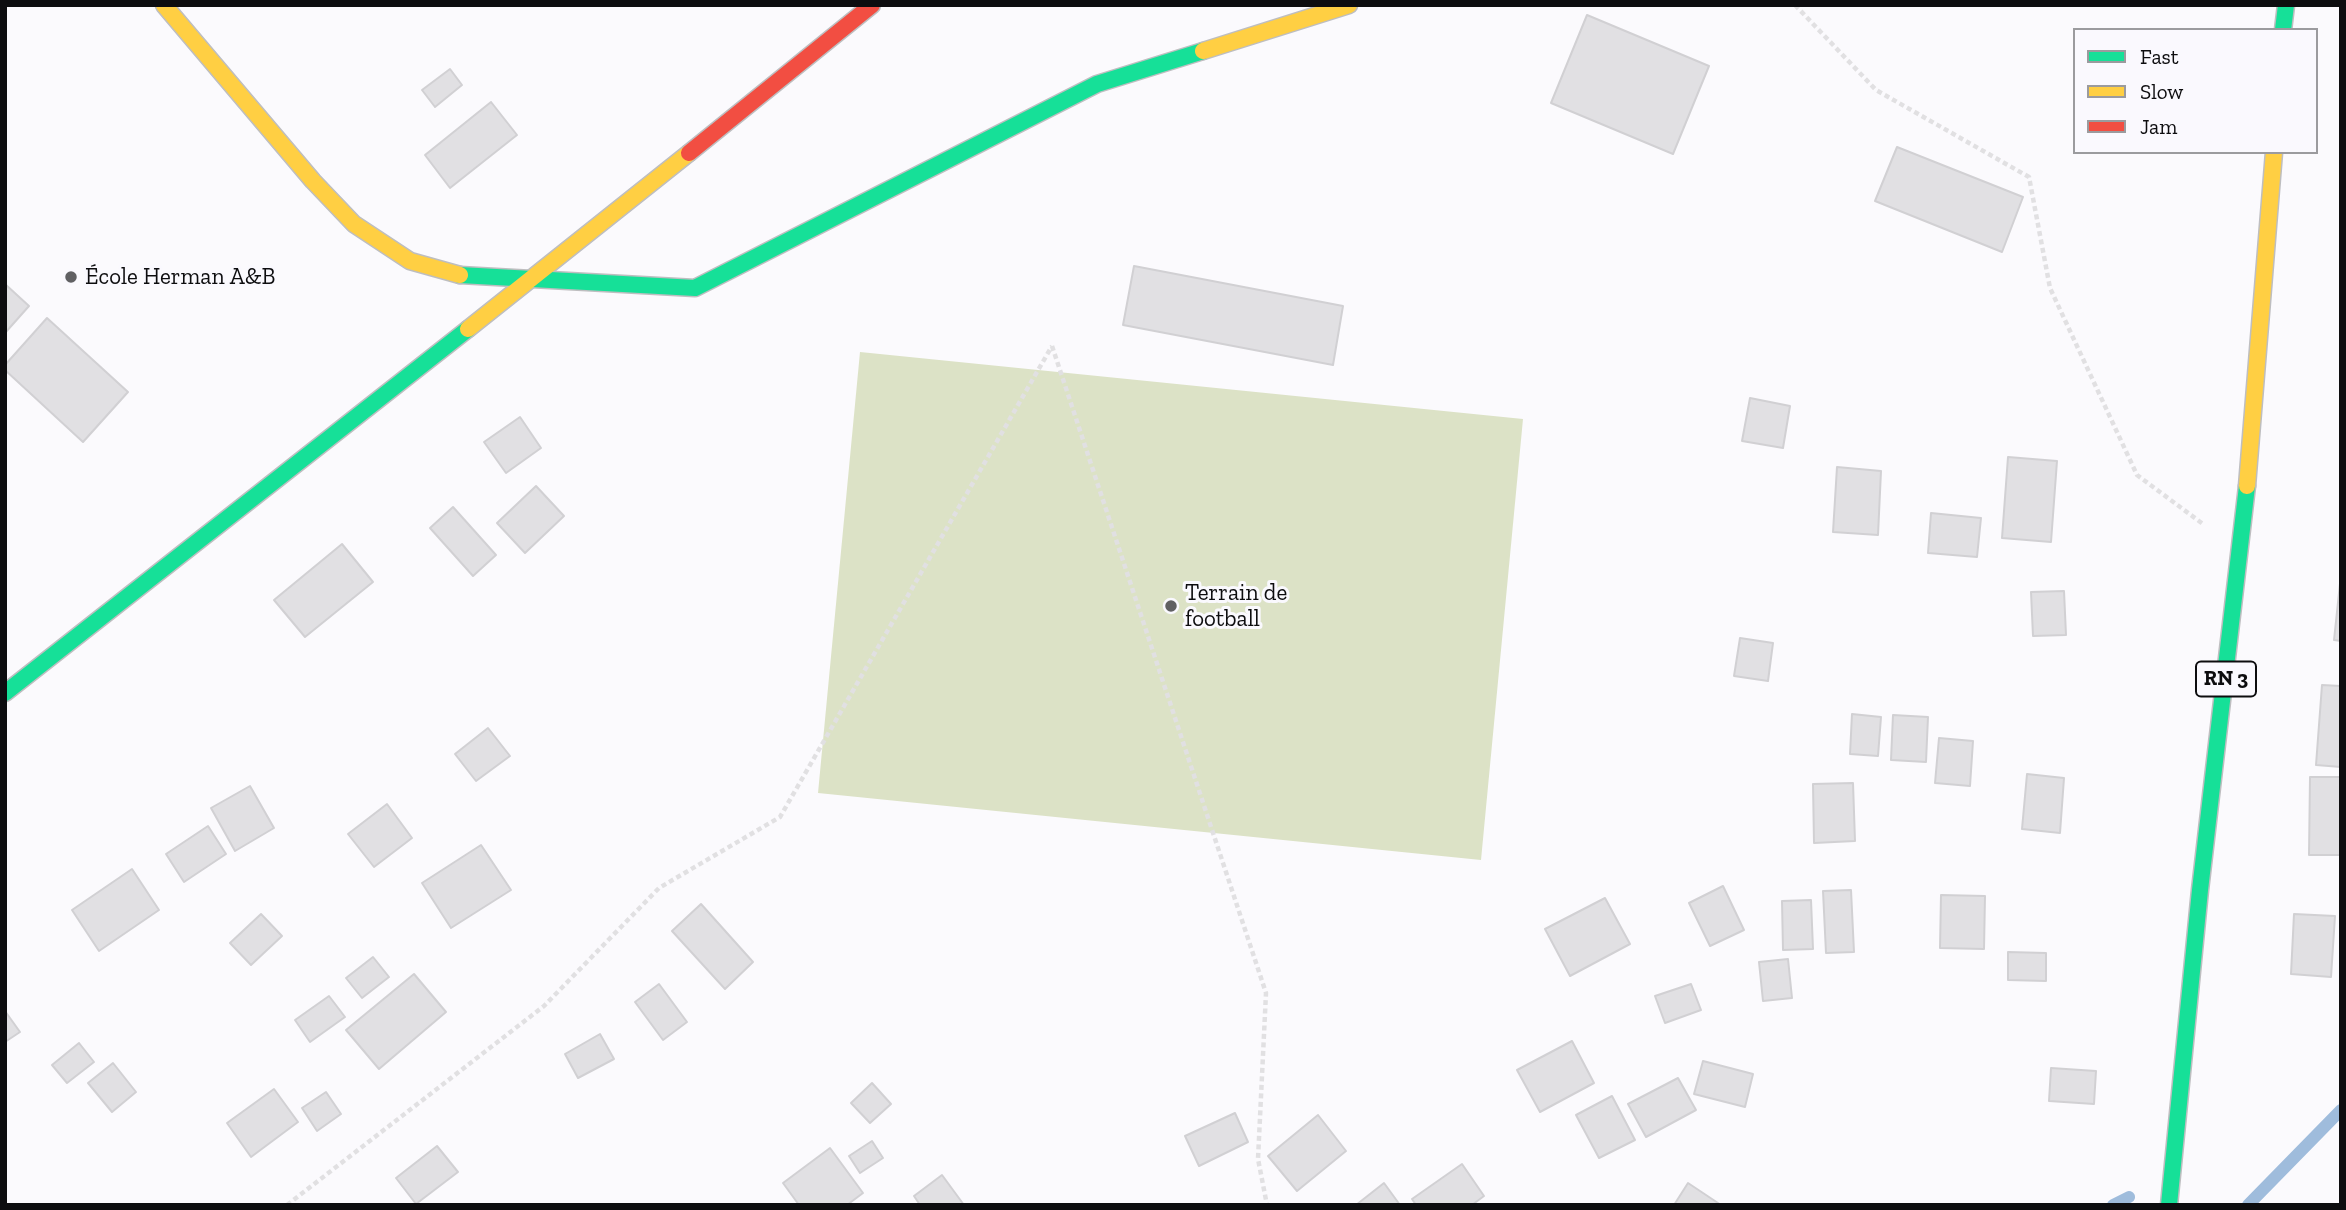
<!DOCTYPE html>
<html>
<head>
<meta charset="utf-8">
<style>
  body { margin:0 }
  #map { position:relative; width:2346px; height:1210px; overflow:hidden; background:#fbfafd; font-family:"Zilla Slab",serif }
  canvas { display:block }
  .frame { position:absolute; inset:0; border:7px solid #0d0d0f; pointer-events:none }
  .legend { position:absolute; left:2073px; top:28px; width:245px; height:126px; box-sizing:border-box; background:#faf9fe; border:2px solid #9b9b9e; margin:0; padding:9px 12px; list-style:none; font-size:21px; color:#0d0d0f }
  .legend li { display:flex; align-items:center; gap:14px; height:35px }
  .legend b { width:35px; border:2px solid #9b9b9e }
</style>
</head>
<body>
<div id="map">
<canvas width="2346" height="1210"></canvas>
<div class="frame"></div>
<ul class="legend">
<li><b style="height:9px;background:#16e098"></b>Fast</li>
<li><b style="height:9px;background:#ffcf43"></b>Slow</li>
<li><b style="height:9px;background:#f24e42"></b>Jam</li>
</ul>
</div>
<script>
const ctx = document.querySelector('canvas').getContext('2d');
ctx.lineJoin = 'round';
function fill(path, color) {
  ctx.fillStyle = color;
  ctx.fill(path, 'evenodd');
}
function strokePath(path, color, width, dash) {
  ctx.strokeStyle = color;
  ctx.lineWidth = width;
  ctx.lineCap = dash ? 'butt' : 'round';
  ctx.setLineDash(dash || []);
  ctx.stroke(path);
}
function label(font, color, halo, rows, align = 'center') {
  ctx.font = font + ' "Zilla Slab",serif';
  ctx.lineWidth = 6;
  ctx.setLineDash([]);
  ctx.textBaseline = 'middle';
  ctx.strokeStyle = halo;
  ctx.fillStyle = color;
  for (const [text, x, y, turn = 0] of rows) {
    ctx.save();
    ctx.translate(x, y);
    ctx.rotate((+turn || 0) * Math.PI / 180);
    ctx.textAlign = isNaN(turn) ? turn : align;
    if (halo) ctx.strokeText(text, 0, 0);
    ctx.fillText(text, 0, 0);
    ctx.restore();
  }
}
fill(new Path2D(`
  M860 352 1523 419 1481 860 818 793Z`), '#dce2c6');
strokePath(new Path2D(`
  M2113 1205 2129 1197
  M2248 1205 2341 1110`), '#9fbcdc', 12);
const building = new Path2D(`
  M1587 15 1709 66 1673 154 1551 103Z
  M450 69 462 85 435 107 422 90Z
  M491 102 517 135 450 188 425 155Z
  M1897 147 2023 197 2002 252 1875 201Z
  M1134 266 1343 306 1333 365 1123 325Z
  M5 284 29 306 5 333Z
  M47 318 128 392 83 442 5 370V365Z
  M1750 398 1790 406 1783 448 1742 441Z
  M520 417 541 448 506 473 484 442Z
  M2008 457 2057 461 2051 542 2002 538Z
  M1837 467 1881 471 1878 535 1833 532Z
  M536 486 564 516 525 553 497 523Z
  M453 507 496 555 473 576 430 528Z
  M1931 513 1981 518 1977 557 1928 553Z
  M342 544 373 582 305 637 274 600Z
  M2341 574V641L2334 640Z
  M2064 591 2066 635 2033 636 2031 592Z
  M1740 638 1773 643 1768 681 1734 676Z
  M2322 685 2341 686V767L2316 765Z
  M1852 714 1881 717 1878 756 1850 754Z
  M1893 715 1928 717 1926 762 1891 760Z
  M488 728 510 756 476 781 455 754Z
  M1939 738 1973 741 1970 786 1935 783Z
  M2027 774 2064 778 2060 833 2022 829Z
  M2310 777H2341V855H2309Z
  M1853 783 1855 841 1814 843 1813 784Z
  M250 786 274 828 235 851 211 808Z
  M387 804 412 838 374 867 348 834Z
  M208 826 226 854 184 882 166 854Z
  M481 845 511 890 451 928 422 883Z
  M132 869 159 910 99 951 72 910Z
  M1723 886 1744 930 1710 946 1689 903Z
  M1851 890 1854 952 1826 953 1823 891Z
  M1941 895 1985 896 1984 949 1940 948Z
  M1605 898 1630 944 1570 976 1545 929Z
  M1811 900 1813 949 1783 950 1782 901Z
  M701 904 753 962 725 989 672 931Z
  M261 914 282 936 251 965 230 943Z
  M2294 914 2335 916 2331 977 2291 974Z
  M2008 952 2046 953V981L2008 980Z
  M373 957 389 977 362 998 346 978Z
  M1788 959 1792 998 1763 1001 1759 962Z
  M414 974 446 1012 379 1069 346 1030Z
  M659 984 687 1022 663 1040 635 1002Z
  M1691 984 1701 1010 1665 1023 1655 996Z
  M329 996 345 1017 310 1042 295 1020Z
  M5 1011 20 1032 5 1042Z
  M600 1034 614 1059 578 1078 565 1054Z
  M1572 1041 1594 1083 1540 1112 1517 1070Z
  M79 1043 94 1062 67 1083 52 1065Z
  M1703 1061 1753 1074 1745 1107 1694 1094Z
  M113 1063 136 1092 112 1112 88 1083Z
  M2051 1068 2096 1071 2094 1104 2049 1101Z
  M1678 1078 1696 1110 1646 1137 1628 1104Z
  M872 1083 891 1104 870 1123 851 1103Z
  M274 1089 298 1122 251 1157 227 1123Z
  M326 1092 341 1114 317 1131 302 1108Z
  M1612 1096 1635 1140 1599 1158 1576 1115Z
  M1235 1113 1248 1142 1199 1166 1185 1136Z
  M1318 1115 1346 1151 1297 1191 1268 1156Z
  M872 1141 883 1158 860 1173 849 1156Z
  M437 1146 458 1172 416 1204 396 1178Z
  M830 1148 863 1193 847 1205H799L783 1183Z
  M1462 1164 1484 1196 1472 1205H1416L1412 1199Z
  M942 1175 964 1205H920L914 1196Z
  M1384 1183 1400 1205H1356Z
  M1688 1183 1721 1205H1674Z`);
fill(building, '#e1e0e3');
strokePath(building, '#d1d0d3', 2);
const fast = new Path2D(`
  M2283 30 2286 5
  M460 275 695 288 1097 84 1203 51
  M5 693 468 329
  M2169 1205 2200 890 2247 486`);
const slow = new Path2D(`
  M164 5 313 181 354 224 410 261 460 275
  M1203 51 1349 5
  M468 329 689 153
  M2247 486 2274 152`);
const jam = new Path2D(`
  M689 153 872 5`);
strokePath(fast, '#bebec0', 19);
strokePath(slow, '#bebec0', 19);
strokePath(jam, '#bebec0', 19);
strokePath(new Path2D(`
  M1795 5 1876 90 2029 177 2050 288 2137 475 2203 524
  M1052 346 1266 993 1258 1159 1267 1205
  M287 1205 544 1006 659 888 780 817 1052 346`), '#e1e0e2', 4.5, [5, 3.5]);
strokePath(fast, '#16e098', 16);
strokePath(slow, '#ffcf43', 16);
strokePath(jam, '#f24e42', 16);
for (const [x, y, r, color] of [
  [71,277,7,"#606062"],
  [1171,606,7,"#606062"]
]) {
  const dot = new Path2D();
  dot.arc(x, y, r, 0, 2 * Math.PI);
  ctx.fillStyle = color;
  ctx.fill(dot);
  strokePath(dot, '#faf9fe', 2.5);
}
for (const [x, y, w] of [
  [2226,679,60]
]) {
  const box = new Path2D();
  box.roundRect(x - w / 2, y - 17.5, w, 35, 5);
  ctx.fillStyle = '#faf9fe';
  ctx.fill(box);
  strokePath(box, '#0d0d0f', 2);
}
label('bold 21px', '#0d0d0f', null, [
  ["RN 3",2226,679]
]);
label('23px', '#0d0d0f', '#faf9fe', [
  ["École Herman A&B",85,277],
  ["Terrain de",1185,593],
  ["football",1185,619]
], 'left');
</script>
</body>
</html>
